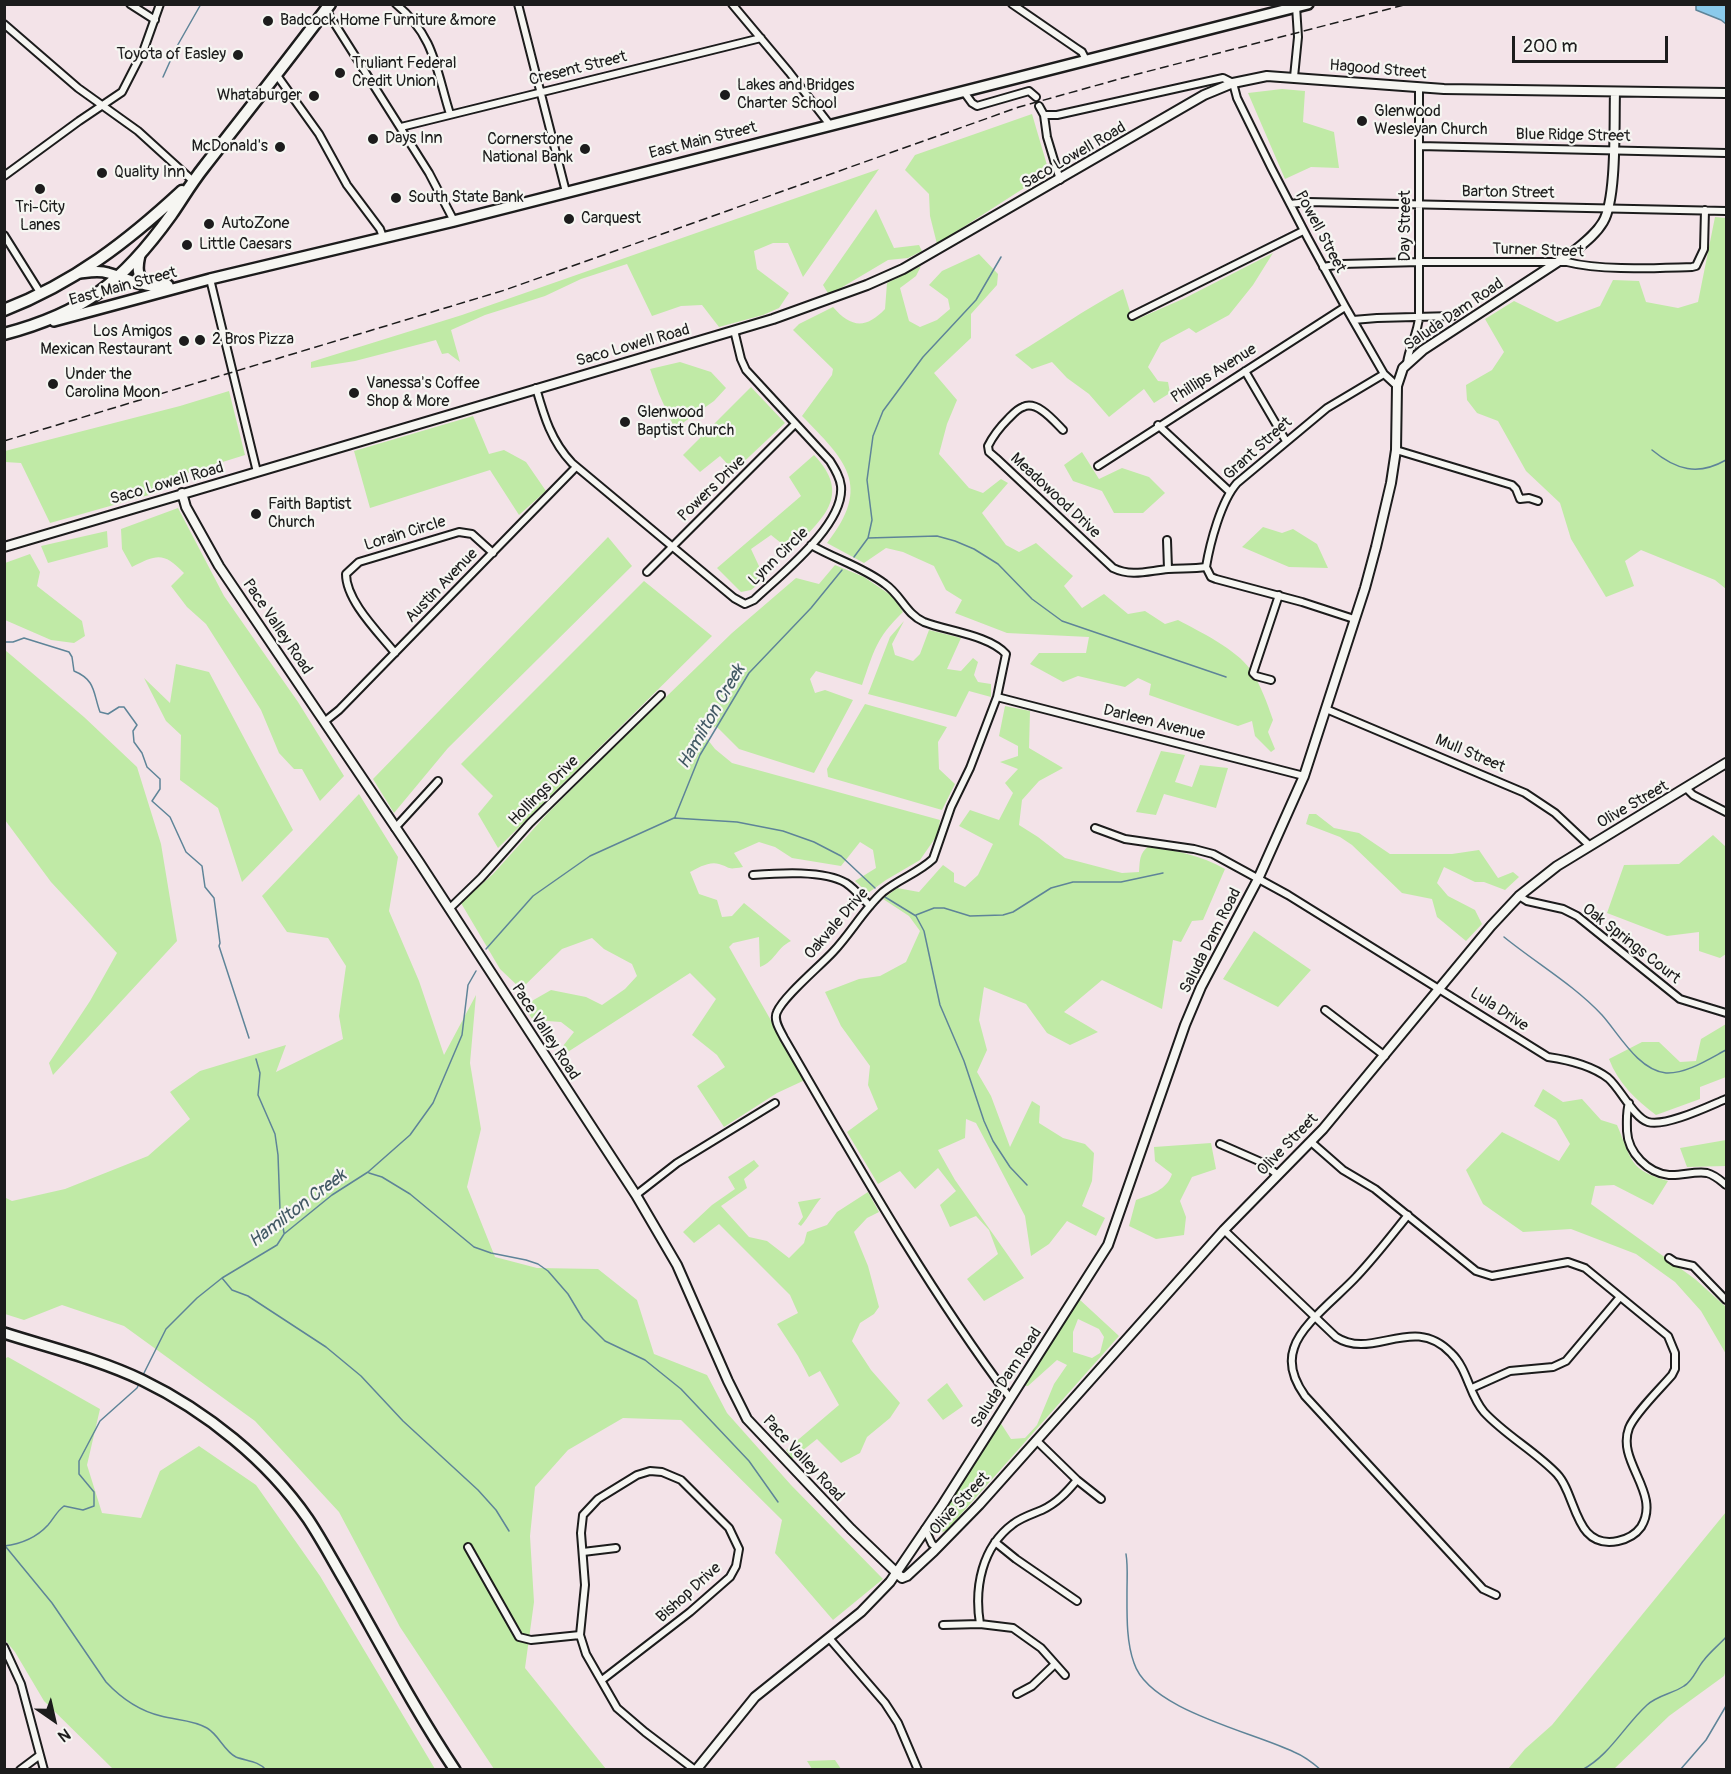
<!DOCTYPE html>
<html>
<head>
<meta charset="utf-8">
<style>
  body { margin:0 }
  #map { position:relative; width:1731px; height:1774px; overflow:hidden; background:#f3e3e8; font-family:Pangolin,sans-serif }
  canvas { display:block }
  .frame { position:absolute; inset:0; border:6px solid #1c1c1c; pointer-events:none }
  .north { position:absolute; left:24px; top:1690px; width:60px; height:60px; -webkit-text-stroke:4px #f6f6f2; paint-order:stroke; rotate:146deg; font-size:16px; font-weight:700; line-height:24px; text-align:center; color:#1c1c1c }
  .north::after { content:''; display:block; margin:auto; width:21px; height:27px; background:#1c1c1c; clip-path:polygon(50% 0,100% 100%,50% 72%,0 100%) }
  .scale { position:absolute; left:1512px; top:36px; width:156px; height:27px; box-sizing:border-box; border:3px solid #1c1c1c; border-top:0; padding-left:8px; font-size:18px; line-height:21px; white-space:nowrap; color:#1c1c1c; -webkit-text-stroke:4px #f6f6f2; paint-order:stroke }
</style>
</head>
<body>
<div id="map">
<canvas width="1731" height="1774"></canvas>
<div class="frame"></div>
<div class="north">N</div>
<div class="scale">200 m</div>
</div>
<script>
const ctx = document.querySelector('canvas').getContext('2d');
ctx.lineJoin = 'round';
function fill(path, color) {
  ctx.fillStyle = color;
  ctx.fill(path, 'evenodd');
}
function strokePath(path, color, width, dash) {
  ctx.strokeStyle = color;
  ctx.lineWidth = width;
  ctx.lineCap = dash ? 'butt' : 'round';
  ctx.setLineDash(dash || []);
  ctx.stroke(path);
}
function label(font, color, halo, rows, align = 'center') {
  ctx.font = font + ' Pangolin,sans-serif';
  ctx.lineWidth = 4.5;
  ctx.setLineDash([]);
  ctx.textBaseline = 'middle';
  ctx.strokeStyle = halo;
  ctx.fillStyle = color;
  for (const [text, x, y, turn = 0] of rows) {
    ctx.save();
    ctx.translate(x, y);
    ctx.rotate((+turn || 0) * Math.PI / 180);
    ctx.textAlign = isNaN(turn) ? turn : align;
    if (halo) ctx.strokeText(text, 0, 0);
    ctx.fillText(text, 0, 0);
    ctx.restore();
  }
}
fill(new Path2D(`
  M1282 89 1305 91 1303 122 1334 132 1339 168 1311 167 1285 179 1248 93Z
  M1032 114 1049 172 937 244 930 216 929 194 905 170 915 155Z
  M879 169 803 277 788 243H773L754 251 757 269 789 293 779 308 763 315 719 327 702 305 681 306 652 316 627 264 581 279 545 296 485 315 451 330 460 362 448 353 442 354 436 340 355 361 311 368V362L462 315Z
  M876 209 894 248 919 245 922 251 908 258 888 260 829 295 823 285Z
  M1715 217 1726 218V589L1715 580 1641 550 1625 561 1634 586 1606 597 1571 539 1560 503 1526 471 1498 421 1477 413 1467 400 1466 385 1492 370 1504 352 1485 319 1514 301 1557 322 1600 306 1613 280 1639 281 1646 302 1678 308 1698 302Z
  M1273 253 1253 285 1229 315 1196 333 1189 328 1161 343 1148 367 1158 381 1168 382 1170 393 1154 403 1144 389 1109 417 1089 394 1067 378 1052 362 1032 369 1015 355C1052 333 1085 309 1123 289L1133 321 1185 298Z
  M979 254 998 274 997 285 971 314V338L934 373 957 400 947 424 939 454 969 488 983 493 1001 479 1008 483 982 513 1006 545 1019 552 1036 543 1073 576 1064 586 1082 608 1104 594 1128 614 1145 611 1165 624 1178 620C1199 631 1237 650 1250 669 1261 685 1267 703 1273 720L1268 732 1275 749 1271 752 1255 736 1252 721 1238 726 1149 695 1151 684 1138 678 1125 687 1078 676 1063 682 1030 664 1039 653H1086L1089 637 1007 633 955 613 962 600 946 590 934 566 903 552 886 548 864 563 827 543C873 485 845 460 802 416L832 375 833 369 793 330 799 324 833 307C851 328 866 329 885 309L887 283 921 266 916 276 900 288 909 321 920 327 937 320 950 309 948 299 929 285 942 271Z
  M680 362 711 372 726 388 714 401 677 427 673 425 659 394 650 369Z
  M751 387 785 423 734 471 720 456 700 472 683 455Z
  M229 391 245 455 168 479 156 493 50 523 21 463 5 462V451L180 406Z
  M473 416 489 454 504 450 526 462 546 491 519 515 490 470 370 508 354 451Z
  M1082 452 1099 479 1122 468 1149 477 1165 493 1143 513H1114L1102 491 1073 481 1064 465Z
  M814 455C853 496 822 519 791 551L771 535 751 549 765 579 751 590 741 592 717 568 801 496 789 477Z
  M178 508 224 596 298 702 344 776 320 801 302 769H294L279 753 261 710 206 624 187 607 171 586 184 573C164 552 157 554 132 567L122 549 121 529Z
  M1263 527 1282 533 1293 529 1317 544 1328 568 1289 567 1242 547Z
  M107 531 108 547 48 563 41 546Z
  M608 537 632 566 448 748 394 813 373 779Z
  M30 554 40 572 37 586 82 621 85 636 74 643 51 640 5 620V563Z
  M835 565 864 577 892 596 903 612C876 638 874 651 862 685L816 671 810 679 815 693 825 690 853 700 814 773 739 749 716 726 704 735 715 749 732 763 940 820 938 834 920 860 886 880 868 893 855 881 876 868 873 850 860 842 841 866 792 858 775 847 759 842 734 853 743 867C726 870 732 868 719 864 709 861 698 868 690 872L699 894 717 900 722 917 732 916 744 903 791 941C775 949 777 960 760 967L759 937 733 943 729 947 805 1080 777 1093 724 1127 697 1086 725 1067 717 1055 692 1035 716 999 690 973 560 1057 559 1051 574 1032 561 1022 533 1020 523 1006 551 990 586 997 602 1005 625 989 637 976 632 964 604 949 592 938 562 949 521 989 500 969 461 903 493 874 547 814 602 759 732 633 796 578 819 584Z
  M644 581 712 636 498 848 478 814 493 796 461 764Z
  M904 621 892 644 895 655 913 661 920 654 929 630 961 638 947 669 961 671 973 658 978 662 974 675 978 682 991 684V697L969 691 956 717 868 694 890 637Z
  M5 650 84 717 137 767 161 844 177 941 53 1075 49 1063 90 1001 117 953 51 882 5 820Z
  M176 664 209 672 293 830 242 882 218 808 180 780 181 735 166 721 144 678 170 703Z
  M865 704 947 727 938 742 939 769 955 784 942 810 828 777 827 769Z
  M1005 706 1030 711 1029 748 1063 768 1039 781 1022 800 1019 825 1038 837 1065 858 1122 873 1139 872C1140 861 1139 853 1149 846 1176 851 1201 855 1225 869L1203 920 1192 921 1181 942 1173 940 1162 1009 1102 980 1064 1012 1098 1032 1070 1045 1047 1033 1026 1004 984 987 979 1020 987 1050 977 1072 991 1096 1010 1147 1032 1101 1040 1106 1039 1123 1063 1138 1085 1144 1094 1153 1092 1181 1082 1206 1105 1218 1096 1236 1067 1221 1049 1244 1031 1256 1025 1216 976 1123 966 1119 965 1138 938 1150 955 1180 1024 1278 984 1301 967 1279 998 1254 989 1230 976 1216 950 1227 940 1205 956 1191 938 1168 915 1189 900 1171 878 1184 847 1132 878 1109 868 1085 870 1066 841 1026 825 992 859 979 880 976 906 962 920 931 909 916 883 899 897 888 919 892 943 865 954 873V882L965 887 978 875 993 844 959 826 970 810 999 820 1013 793 1005 783 1018 769 1000 762 1018 756V746L999 736Z
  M1161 751 1185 755 1175 782 1192 787 1200 765 1228 768 1216 808 1164 794 1156 815 1136 812Z
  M359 794 398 857 389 911 419 981 444 1055 476 995 470 1063 481 1129 467 1187 495 1257 537 1268 598 1269 637 1300 654 1354 707 1375 727 1413 791 1485 883 1579 833 1620 775 1553 782 1520 681 1420 623 1418 568 1450 535 1487 530 1536 534 1602 525 1668 606 1769H494L400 1627 339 1512 255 1421 124 1326 62 1305 24 1320 5 1314 4 1197 12 1201 65 1189 148 1156 190 1119 170 1092 200 1071 286 1045 276 1072 343 1039 339 1016 346 966 328 938 287 932 262 896Z
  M1309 814H1316L1334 828 1359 833 1390 854H1452L1479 850 1498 878 1513 872 1519 877 1505 890 1484 882H1475L1444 867 1437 883 1448 896 1475 910 1482 924 1466 941 1437 917 1432 899 1402 893 1352 845 1340 837 1306 824Z
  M1713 835 1726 847V954L1720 958 1699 951V932L1667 936 1607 913 1624 865 1679 864Z
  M1254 931 1311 970 1278 1007 1223 979Z
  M1726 1024V1077L1700 1087V1099L1656 1115C1636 1100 1618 1083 1609 1059L1642 1042H1659L1680 1062 1696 1061 1701 1039Z
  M1543 1089 1563 1102 1582 1099 1601 1120 1617 1125C1632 1160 1629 1170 1668 1181L1653 1205 1614 1185 1595 1186 1591 1204 1695 1279 1726 1307V1354L1701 1311 1675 1282 1636 1254 1571 1229 1523 1232 1483 1204 1466 1170 1502 1132 1559 1161 1570 1144 1556 1120 1534 1106Z
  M1726 1140V1166L1687 1167 1680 1148Z
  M1211 1143 1216 1169 1192 1177 1180 1201 1186 1217 1184 1235 1156 1239 1129 1226 1136 1200C1150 1195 1167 1190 1172 1174L1155 1161 1154 1147Z
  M754 1160 759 1166 744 1179 747 1188 721 1206 749 1237 767 1241 789 1258 804 1243 807 1232 827 1225 837 1212 868 1192 879 1212 867 1218 854 1232 868 1266 879 1307 874 1314 860 1323 852 1341 871 1370 900 1403 890 1418 867 1437 860 1453 841 1463 817 1439 792 1459 786 1450 839 1405 820 1371 809 1377 798 1356 777 1324 798 1313 790 1295 719 1224 694 1243 683 1232 712 1205 735 1189 728 1177Z
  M821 1198C813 1207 809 1217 801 1226L798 1224 803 1217 798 1202Z
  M1079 1299 1119 1336 947 1530 936 1535 933 1527 1000 1422 1011 1439 1025 1438 1037 1425 1054 1384 1067 1365 1057 1360 1028 1386H1025ZM1078 1319 1099 1329 1104 1337 1100 1353 1092 1358 1073 1352V1332Z
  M8 1357 100 1409 87 1465 102 1513 141 1518 160 1471 199 1446 256 1485 320 1576 435 1769H113L44 1701 15 1652 5 1640 4 1359Z
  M947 1383 963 1406 943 1420 927 1400Z
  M1726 1512V1670L1724 1676 1669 1716 1614 1769H1508L1525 1749 1552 1725Z
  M835 1760 841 1769H812L807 1761Z`), '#c0eaa6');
const water = new Path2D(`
  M1696 5H1726V24L1721 20 1696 10Z`);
fill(water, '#8acaeb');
strokePath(water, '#5e8498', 1.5);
strokePath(new Path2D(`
  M163 77 176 48 201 4
  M1652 450C1676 470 1698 476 1726 460
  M868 538 937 536 955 541 974 549 998 564 1032 599 1062 621 1226 677
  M854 557 868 538 872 520 867 480 873 436 883 411 923 357 976 300 1001 257
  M4 642H13L24 638 69 652 72 657 74 671C96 680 93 693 100 712L108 714 119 707H124L137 725 133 731 134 742 142 753 147 767 160 779V789L152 801 170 817 186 852 202 866 205 887 214 898 220 943 219 946 249 1038
  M675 817 700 755 749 673 811 608 842 570
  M885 897 916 916 924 931 940 1005 964 1061 984 1121 993 1141 1010 1167 1027 1185
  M916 915 934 908H944L970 916 1003 915 1013 912 1051 888 1073 882H1121L1163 873
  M1504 937C1536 963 1574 985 1602 1015 1619 1034 1638 1070 1666 1073 1686 1074 1709 1059 1726 1050
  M486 949 533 896 590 856 674 818 737 822 783 831 814 842 841 856 875 888
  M256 1059 260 1073 258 1095 275 1134 278 1155 280 1210 284 1233
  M369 1173 382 1177 410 1194 474 1247 491 1253 526 1260 538 1264 548 1271 568 1294 583 1319 605 1341 645 1360 681 1389 749 1461 778 1502
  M222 1278 232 1290 248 1296 326 1347 361 1376 403 1421 478 1490 496 1510 509 1531
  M143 1375 166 1329 197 1298 222 1278 277 1245 284 1234 332 1195 368 1172 410 1135 433 1103 462 1035 468 985 476 971
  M4 1546C21 1544 37 1537 48 1525 54 1518 57 1511 64 1506L83 1510 94 1506V1492L79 1474V1461L100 1421 137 1388 140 1382
  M6 1547 52 1603 106 1682C121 1698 140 1711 161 1716 176 1720 194 1720 207 1728 219 1735 224 1751 236 1757 246 1761 259 1761 266 1770
  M1126 1554C1128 1566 1127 1578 1127 1590 1127 1614 1126 1641 1134 1663 1149 1710 1253 1732 1294 1752 1304 1756 1313 1763 1321 1770
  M1582 1770C1610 1755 1624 1726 1647 1705 1658 1695 1672 1694 1684 1686 1693 1681 1697 1668 1704 1660 1710 1652 1719 1645 1726 1637
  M1680 1770 1706 1740 1726 1706`), '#5e8498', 1.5);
const minor = new Path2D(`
  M130 4 155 20
  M396 4C435 36 436 70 450 114
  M518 4 566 192
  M732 4 789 72 830 125
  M1012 4 1076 48 1082 52 1086 60
  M326 10 429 173 454 221
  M4 24 78 88 138 131 193 181
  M276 74 319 134 347 185 380 229 383 237
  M1294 77 1298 37 1296 6
  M964 92 972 103 977 106 1029 91 1036 97
  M1039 106 1044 115H1057L1223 78 1233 83 1237 98C1282 192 1331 284 1384 374L1397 386
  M1044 115 1047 137 1060 180
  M401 127 761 38
  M1419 146 1726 153
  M4 176 79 121 122 92 144 49 160 4
  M1290 204 1308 202 1726 211
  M4 235 41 294
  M1323 267 1342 264 1420 262H1567C1602 271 1655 268 1692 267L1696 266 1704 249 1705 210
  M210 279 257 472
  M1132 316 1303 231
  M1353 320 1377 318 1453 316
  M1407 363C1409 347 1418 333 1419 317V87
  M1245 371 1286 441
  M536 388C544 416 551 441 572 463L734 598 745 604 754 600C780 575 845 525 841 486 840 477 835 469 830 461L746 370 741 359 734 330
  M1158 425 1230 492
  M1063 430C1054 421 1037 400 1023 407 1017 409 1012 415 1008 419 1000 427 993 436 988 446L989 452 996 458 1113 568C1132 577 1147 571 1168 569 1181 568 1193 569 1206 567
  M1396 450 1512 485 1516 489 1520 499 1529 498 1538 501
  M1098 466 1345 307
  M1167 540 1168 569
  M811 545C835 559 863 567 885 584 901 595 906 614 924 622 947 631 989 635 1006 654L997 697 970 768 951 807 933 859C918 873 899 879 883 892 864 909 851 933 833 952 819 967 784 996 777 1012 773 1020 780 1030 784 1038 855 1160 925 1285 1010 1398
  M647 572 795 424
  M1354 619 1302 602 1216 579 1211 577 1206 567C1210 543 1221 501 1237 483L1327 408 1384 374
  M395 653C379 633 346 601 346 574L359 562 459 532 472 534 493 553
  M1271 680 1256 676 1253 673 1279 595
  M997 697 1304 776
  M1326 709 1525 793 1555 813 1590 846
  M324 722 339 710 576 467
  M1687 789 1693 795 1726 812
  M395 828 438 781
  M1095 828 1125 839 1194 849 1213 854 1288 895 1548 1057C1569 1060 1591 1065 1608 1078 1620 1088 1634 1118 1648 1122 1666 1127 1709 1106 1726 1099
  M753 875C779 873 824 870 846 883 855 889 862 898 870 906
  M1519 896 1527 901 1563 909 1577 916 1680 999 1726 1013
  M449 909 481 878 530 823 661 695
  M1325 1010 1385 1056
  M1629 1103C1626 1112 1627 1122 1627 1131 1628 1153 1648 1173 1669 1175 1682 1176 1694 1171 1707 1173 1715 1175 1720 1180 1726 1185
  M1220 1144 1261 1162 1278 1175
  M636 1195 677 1163 775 1103
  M1408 1215C1391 1236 1375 1257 1357 1276 1340 1295 1301 1324 1294 1348 1288 1365 1295 1382 1305 1396L1483 1589 1496 1595
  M1224 1230 1336 1337C1373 1361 1413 1313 1451 1353 1468 1369 1469 1395 1484 1412 1505 1435 1535 1451 1557 1474 1577 1495 1574 1550 1618 1541 1627 1539 1636 1534 1641 1527 1662 1493 1616 1462 1629 1428 1635 1413 1661 1388 1672 1375L1675 1369V1353L1668 1336 1585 1268 1568 1262 1492 1276 1476 1271 1375 1189 1343 1170 1311 1142
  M1669 1258 1675 1262 1693 1266 1726 1300
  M1472 1388 1510 1371 1553 1367 1566 1361 1620 1297
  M1036 1440 1077 1480 1101 1499
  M925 1529 932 1544 937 1548
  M995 1542 1016 1559 1077 1601
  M468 1547 519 1637 531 1640 580 1635
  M583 1552 616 1548
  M943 1625 980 1624
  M829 1638 885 1703 898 1723 918 1770
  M4 1647 21 1684 44 1770
  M1065 1675 1041 1648 1013 1628 980 1624C974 1587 982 1547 1013 1524 1022 1517 1033 1514 1042 1510 1057 1503 1067 1492 1077 1480
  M602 1680 690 1612 730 1577 736 1566 739 1549 729 1528 681 1480 662 1472 650 1471 637 1475 598 1499 583 1515 581 1533 585 1585 580 1635 586 1654 617 1708 645 1732 695 1770
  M1017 1694 1032 1686 1055 1664
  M20 1770 40 1755`);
const tertiary = new Path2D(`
  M182 493 186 507 219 566 419 862 636 1195 677 1265 728 1381 747 1419 851 1529 902 1578 907 1576 934 1551 979 1505 1224 1230 1323 1129 1491 926 1519 896 1557 866 1726 763
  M4 547 773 319 867 285 903 269 1204 95 1233 83 1267 76 1444 89 1726 93
  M696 1770 755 1697 861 1612 890 1582 943 1504 1108 1245 1185 1025 1201 987 1258 879 1304 776 1365 588 1376 547 1391 483 1396 450 1397 386 1403 368 1423 350 1573 252C1584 243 1596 234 1603 222 1617 199 1614 122 1615 92`);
const secondary = new Path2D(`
  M140 255C137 268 136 278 150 284
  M80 273C89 272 99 270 108 273 128 278 146 290 168 285
  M54 321 210 279 454 221 1308 4
  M4 1333C51 1348 98 1359 142 1380 206 1411 267 1460 308 1519 322 1540 334 1563 347 1585 382 1647 415 1710 455 1770`);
const trunk = new Path2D(`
  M4 310C74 283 128 241 182 191
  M4 334C84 313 123 282 171 215 182 199 192 182 204 167 246 113 289 59 330 4`);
strokePath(minor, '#1c1c1c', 10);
strokePath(tertiary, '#1c1c1c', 12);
strokePath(secondary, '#1c1c1c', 14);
strokePath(trunk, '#1c1c1c', 15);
strokePath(minor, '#f6f6f2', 6);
strokePath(tertiary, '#f6f6f2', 8);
strokePath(secondary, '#f6f6f2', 9);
strokePath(trunk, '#f6f6f2', 10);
strokePath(new Path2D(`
  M4 441 505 290 1019 107 1130 76 1408 4`), '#1c1c1c', 1.5, [9, 4.5]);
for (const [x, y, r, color] of [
  [268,21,6,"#1c1c1c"],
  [238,55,6,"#1c1c1c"],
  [340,73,6,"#1c1c1c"],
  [725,95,6,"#1c1c1c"],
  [314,96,6,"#1c1c1c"],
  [1362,121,6,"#1c1c1c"],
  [373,139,6,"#1c1c1c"],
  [280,147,6,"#1c1c1c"],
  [585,149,6,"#1c1c1c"],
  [102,173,6,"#1c1c1c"],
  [40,189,6,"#1c1c1c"],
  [396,198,6,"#1c1c1c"],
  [569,219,6,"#1c1c1c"],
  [209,224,6,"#1c1c1c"],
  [187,245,6,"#1c1c1c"],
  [200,340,6,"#1c1c1c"],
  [184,341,6,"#1c1c1c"],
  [53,384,6,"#1c1c1c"],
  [354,393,6,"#1c1c1c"],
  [625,422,6,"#1c1c1c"],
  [256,514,6,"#1c1c1c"]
]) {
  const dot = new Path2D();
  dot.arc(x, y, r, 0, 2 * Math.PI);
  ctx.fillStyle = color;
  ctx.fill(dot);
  strokePath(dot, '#f6f6f2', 2);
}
label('16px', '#1c1c1c', '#f6f6f2', [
  ["Badcock Home Furniture &more",280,21],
  ["Toyota of Easley",226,55,"right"],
  ["Truliant Federal",352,64],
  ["Credit Union",352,82],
  ["Lakes and Bridges",737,86],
  ["Charter School",737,104],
  ["Whataburger",302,96,"right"],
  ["Glenwood",1374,112],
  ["Wesleyan Church",1374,130],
  ["Days Inn",385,139],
  ["Cornerstone",573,140,"right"],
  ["National Bank",573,158,"right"],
  ["McDonald's",268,147,"right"],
  ["Quality Inn",114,173],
  ["South State Bank",408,198],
  ["Tri-City",40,208,"center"],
  ["Lanes",40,226,"center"],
  ["Carquest",581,219],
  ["AutoZone",221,224],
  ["Little Caesars",199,245],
  ["Los Amigos",172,332,"right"],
  ["Mexican Restaurant",172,350,"right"],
  ["2 Bros Pizza",212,340],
  ["Under the",65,375],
  ["Carolina Moon",65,393],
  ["Vanessa's Coffee",366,384],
  ["Shop & More",366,402],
  ["Glenwood",637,413],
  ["Baptist Church",637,431],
  ["Faith Baptist",268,505],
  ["Church",268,523]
], 'left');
label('16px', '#1c1c1c', '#f6f6f2', [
  ["Cresent Street",578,69,-14],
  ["Hagood Street",1378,70,5],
  ["Blue Ridge Street",1573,136,1],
  ["East Main Street",703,141,-14],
  ["Saco Lowell Road",1074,156,-30],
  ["Barton Street",1508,193,1],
  ["Day Street",1406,226,-90],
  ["Powell Street",1320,232,62],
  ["Turner Street",1538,251,2],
  ["East Main Street",123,287,-15],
  ["Saluda Dam Road",1454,315,-34],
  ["Saco Lowell Road",633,346,-16],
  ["Phillips Avenue",1214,374,-32],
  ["Grant Street",1258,449,-42],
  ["Saco Lowell Road",167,484,-16],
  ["Powers Drive",712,489,-44],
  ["Meadowood Drive",1055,496,43],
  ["Lorain Circle",405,534,-17],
  ["Lynn Circle",779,557,-44],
  ["Austin Avenue",442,586,-46],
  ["Pace Valley Road",277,627,56],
  ["Darleen Avenue",1154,723,14],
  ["Mull Street",1470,754,23],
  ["Hollings Drive",544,791,-45],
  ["Olive Street",1633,805,-30],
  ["Oakvale Drive",837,924,-49],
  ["Saluda Dam Road",1211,941,-63],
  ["Oak Springs Court",1631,944,38],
  ["Lula Drive",1499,1010,33],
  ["Pace Valley Road",545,1032,57],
  ["Olive Street",1288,1145,-46],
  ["Saluda Dam Road",1007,1378,-57],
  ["Pace Valley Road",803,1459,47],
  ["Olive Street",960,1504,-47],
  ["Bishop Drive",689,1593,-42]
]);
label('italic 18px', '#425964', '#f6f6f2', [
  ["Hamilton Creek",712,717,-60],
  ["Hamilton Creek",298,1209,-37]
]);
</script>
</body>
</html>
